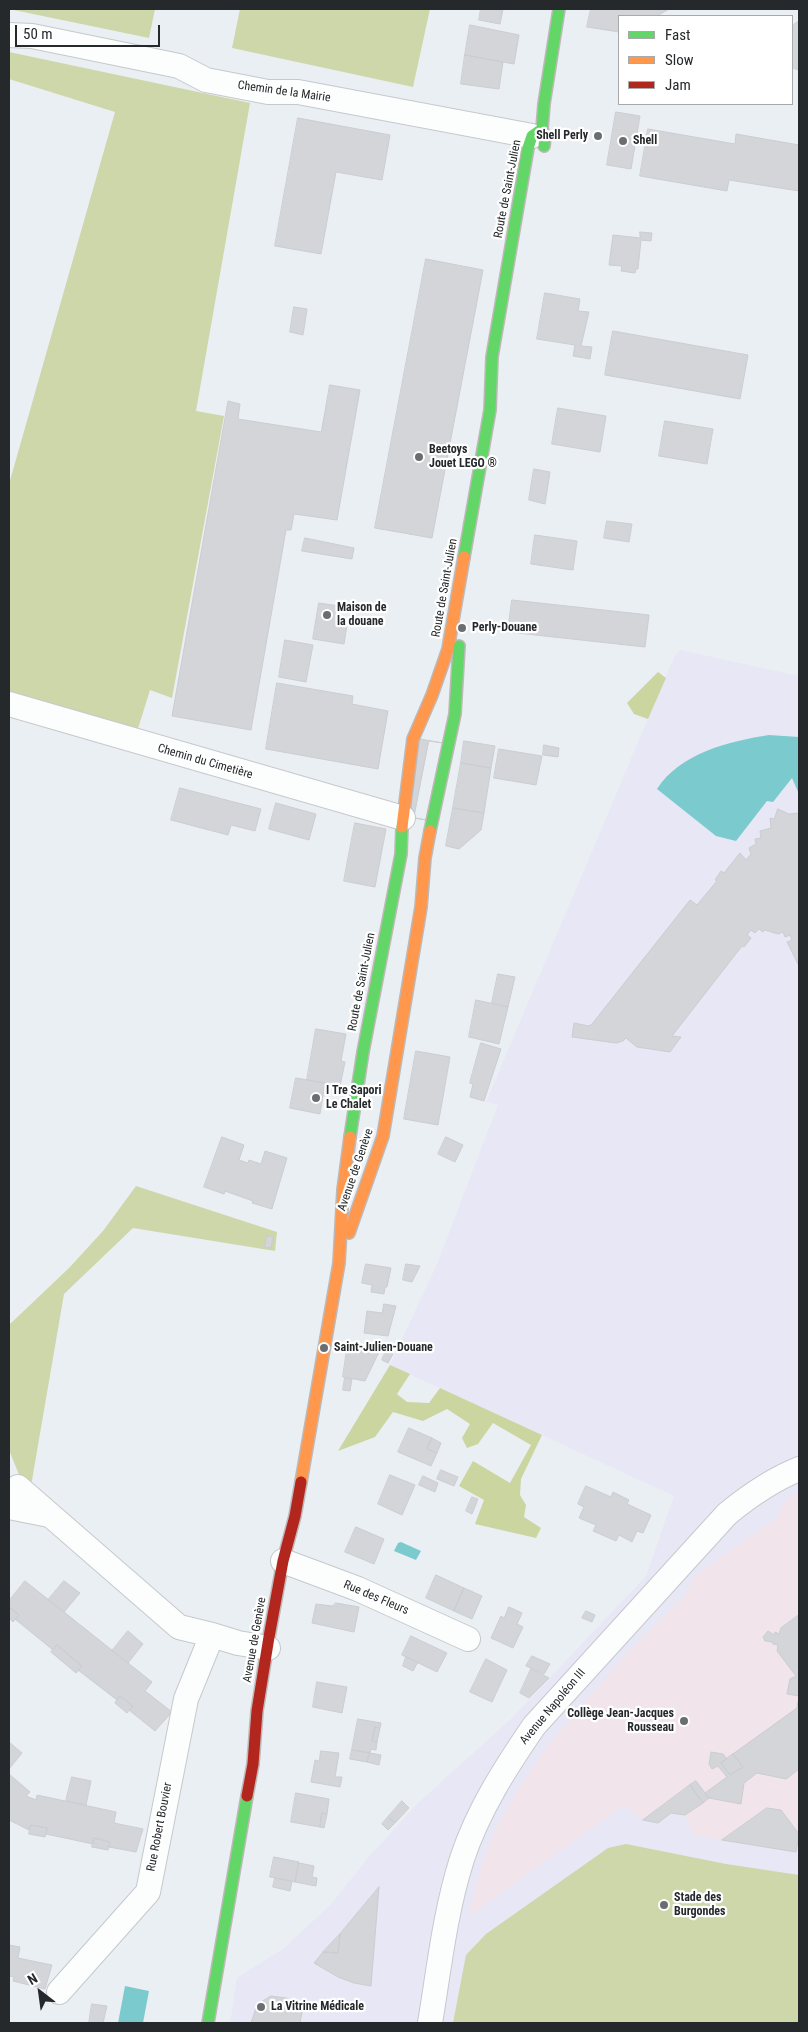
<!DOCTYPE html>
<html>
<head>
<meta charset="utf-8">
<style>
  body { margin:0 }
  #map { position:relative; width:808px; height:2032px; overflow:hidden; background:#eaeff4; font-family:"Roboto Condensed",sans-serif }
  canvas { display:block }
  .frame { position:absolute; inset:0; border:10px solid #25292b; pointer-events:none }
  .legend { position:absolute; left:618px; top:15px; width:175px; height:90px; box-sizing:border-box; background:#fff; border:1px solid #a8a9aa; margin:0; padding:6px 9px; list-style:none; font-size:15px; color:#25292b }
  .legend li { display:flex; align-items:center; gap:10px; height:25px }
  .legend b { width:25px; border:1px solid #a8a9aa }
  .north { position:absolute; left:15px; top:1967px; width:50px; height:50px; -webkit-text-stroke:4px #fff; paint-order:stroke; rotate:330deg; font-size:14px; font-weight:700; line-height:20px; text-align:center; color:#25292b }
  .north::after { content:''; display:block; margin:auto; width:18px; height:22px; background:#25292b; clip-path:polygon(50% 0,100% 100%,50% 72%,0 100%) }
  .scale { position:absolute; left:15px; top:25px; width:145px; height:22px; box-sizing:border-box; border:2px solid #25292b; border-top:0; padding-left:6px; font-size:15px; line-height:18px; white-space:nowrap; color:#25292b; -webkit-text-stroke:4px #fff; paint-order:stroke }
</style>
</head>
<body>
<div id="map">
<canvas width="808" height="2032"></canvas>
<div class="frame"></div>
<ul class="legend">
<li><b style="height:6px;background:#63d668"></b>Fast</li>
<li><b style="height:6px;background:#ff974d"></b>Slow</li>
<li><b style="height:6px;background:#b3261e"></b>Jam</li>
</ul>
<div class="north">N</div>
<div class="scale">50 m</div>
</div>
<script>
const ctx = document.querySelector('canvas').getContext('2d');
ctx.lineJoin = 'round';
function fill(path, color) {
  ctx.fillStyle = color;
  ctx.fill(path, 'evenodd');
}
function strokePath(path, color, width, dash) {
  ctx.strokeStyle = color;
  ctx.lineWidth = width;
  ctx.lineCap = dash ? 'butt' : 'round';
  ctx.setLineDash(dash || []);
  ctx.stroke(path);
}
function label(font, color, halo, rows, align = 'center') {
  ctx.font = font + ' "Roboto Condensed",sans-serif';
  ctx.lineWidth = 4.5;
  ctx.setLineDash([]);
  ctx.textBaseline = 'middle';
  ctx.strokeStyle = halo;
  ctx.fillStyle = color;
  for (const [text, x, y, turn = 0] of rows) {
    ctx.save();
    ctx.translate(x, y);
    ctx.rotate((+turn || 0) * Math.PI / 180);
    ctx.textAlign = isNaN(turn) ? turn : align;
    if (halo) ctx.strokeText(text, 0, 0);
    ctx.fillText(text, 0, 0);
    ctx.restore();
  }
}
fill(new Path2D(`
  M680 650 799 676V2023H230L237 1978 283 1949 331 1904 367 1859 417 1804 512 1718 646 1576 674 1496 390 1365 437 1264 498 1105 486 1102 675 655Z`), '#e8e7f5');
fill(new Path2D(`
  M799 1493V1853L693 1835 685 1815 671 1813 658 1823 643 1820 624 1805 469 1916 481 1866 499 1822 516 1793 546 1748 626 1654 685 1595 695 1576 780 1515 779 1508 792 1495Z`), '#f1e5eb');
fill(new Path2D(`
  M9 9H155L149 38Z
  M240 9H430L413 87 232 48Z
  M9 52 250 103 196 411 224 416 172 698 150 690 136 735 9 698V484L115 112 9 79Z
  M136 1186 277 1232 275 1251 133 1228 64 1294 31 1486 20 1477 9 1450V1325L69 1268 103 1231Z
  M626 1844 726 1864 799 1875V2023H453L466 1955 486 1934 608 1848Z`), '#cdd7aa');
fill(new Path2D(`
  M658 672 666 678 648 719 634 714 627 703Z
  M390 1365 410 1374 397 1394 407 1402 429 1403 440 1388 542 1435 521 1479 520 1495 526 1505 524 1517 541 1528 536 1538 475 1524 484 1500 459 1486 473 1461 510 1483 531 1445 493 1423 478 1444 467 1448 462 1438 470 1424 447 1409 423 1421 393 1412 375 1437 338 1451Z`), '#cad5a0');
fill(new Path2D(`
  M769 735 799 737V794L792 778 773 802 767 801 736 841 716 836 657 789C680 753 730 741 769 735Z
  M401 1542 421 1551 416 1560 394 1551 398 1543Z
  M125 1986 149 1991 143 2023H118Z`), '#7bcbce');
const building = new Path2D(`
  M481 9H503L500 24 479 20Z
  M591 9H669L657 16H619V32L587 27Z
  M799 21V70L792 68V26Z
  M470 25 519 35 514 64 465 55Z
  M465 55 503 62 499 89 461 84Z
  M616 112 640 116 631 169 607 165Z
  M298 118 390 135 382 180 336 172 321 254 275 246Z
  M648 129 735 144 736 134 799 145V191L729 180 727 191 640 176Z
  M640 232 652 233 651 241 641 240 638 269H636L635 273 621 271 622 266 609 265 613 235 640 238Z
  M426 259 483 270 432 538 375 528Z
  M545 293 580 299 578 311 589 312 581 346 592 347 590 359 573 356 575 345 537 339Z
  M294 307 307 309 303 335 290 332Z
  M613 331 748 355 740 399 605 375Z
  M330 385 360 390 337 520 294 514 291 530H286L251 730 172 716 228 401 240 404 238 419 321 432Z
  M558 408 606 416 600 452 552 444Z
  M665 421 713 429 707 464 659 456Z
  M534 469 550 472 545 504 529 500Z
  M607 521 632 524 629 542 604 538Z
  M535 535 577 541 573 570 531 564Z
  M305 538 354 548 352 559 302 551Z
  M512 600 649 615 645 647 508 632Z
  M319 603 339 606 336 624 347 625 344 644 313 639Z
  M285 640 313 645 306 682 279 677Z
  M277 683 353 696 352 704 388 711 378 769 266 749Z
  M420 739 443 743 426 820 406 816Z
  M429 741 443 743 426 820 414 818Z
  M464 741 495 746 491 768 461 763Z
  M544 745 559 748 558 757 543 755Z
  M499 749 542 756 536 785 494 778Z
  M461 763 491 768 484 813 453 808Z
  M180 788 261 809 255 831 231 825 228 835 171 820Z
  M276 803 316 814 309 840 269 829Z
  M453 808 484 813 481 830 459 849 446 846Z
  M778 809 789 814 799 813V966L787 942 792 940 790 935 785 937 783 932 778 934 765 930 763 932 759 929 755 933 751 930 747 935 751 938 744 947 742 946 672 1036 681 1037 670 1052 637 1047 626 1038 623 1041 616 1043 572 1037 574 1023 589 1026 592 1024 690 900 697 905 717 881 715 880 721 871 724 873 740 853 746 860 751 854 749 848 756 844 755 839 761 838 760 831 771 828 770 818 774 819Z
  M355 823 386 829 375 887 344 881Z
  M498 974 515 977 508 1007 492 1003Z
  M476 1000 508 1007 499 1044 469 1037Z
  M316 1029 346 1034 341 1061 345 1062 340 1086 307 1080Z
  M481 1043 501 1049 484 1101 470 1097 473 1084 470 1083Z
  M416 1051 450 1057 438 1125 404 1119Z
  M296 1078 325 1083 320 1114 290 1108Z
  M222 1137 244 1145 239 1160 248 1163 249 1160 261 1164 265 1151 287 1158 272 1209 252 1203 253 1201 225 1191 224 1194 204 1187Z
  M446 1137 463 1145 455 1162 438 1154Z
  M267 1236 273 1237 271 1248 265 1247Z
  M366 1264 391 1268 387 1287H385L384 1294 371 1292 372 1285 362 1283Z
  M406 1264 420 1266 412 1282 403 1280Z
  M384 1304 396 1306 388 1336 364 1333 367 1311 382 1313Z
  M348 1342 381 1348 365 1381 343 1377Z
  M386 1351 393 1354 388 1363 382 1360Z
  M345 1378 352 1379 350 1391 343 1390Z
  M409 1428 432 1438 427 1449 437 1453 431 1466 398 1452Z
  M432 1438 441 1443 437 1453 427 1449Z
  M441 1470 458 1477 454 1486 437 1479Z
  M390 1475 415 1485 402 1515 378 1504Z
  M423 1476 438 1483 435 1492 419 1485Z
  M586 1486 611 1497 613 1492 629 1500 627 1504 651 1515 643 1533 637 1531 632 1542 619 1535 616 1541 593 1531 596 1525 579 1518 584 1507 578 1504Z
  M472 1497 478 1499 472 1514 466 1511Z
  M356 1527 384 1539 374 1564 345 1552Z
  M436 1575 464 1588 454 1611 426 1598Z
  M25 1581 152 1682 145 1691 172 1712 155 1731 129 1710 133 1706 120 1696 117 1700 78 1670 82 1666 57 1645 53 1650 15 1619 19 1615 9 1607V1601Z
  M64 1581 80 1593 64 1612 48 1600Z
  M464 1588 482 1596 472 1619 454 1611Z
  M336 1603 359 1607 354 1632 312 1623 316 1604 332 1606Z
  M9 1607 19 1615 13 1622 9 1618Z
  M509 1607 522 1613 517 1624 523 1627 513 1648 491 1638 501 1616 504 1618Z
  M586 1611 595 1615 592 1622 582 1618Z
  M799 1615V1769L786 1779 757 1773 744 1783 741 1804 709 1798 705 1793 727 1777 718 1766 712 1769 709 1764 711 1752 723 1754 727 1759 721 1763 730 1775 743 1767 733 1754 797 1708 799 1696 787 1694 790 1679 796 1676 777 1651 778 1645 773 1644 772 1642 765 1641 763 1637 768 1631 774 1635 775 1632 779 1634 781 1628Z
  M128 1631 143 1644 128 1663 112 1651Z
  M411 1636 447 1653 437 1672 402 1655Z
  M57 1645 82 1666 76 1673 51 1652Z
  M532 1656 550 1664 544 1674 526 1666Z
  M406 1657 418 1662 413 1671 403 1666Z
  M486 1659 507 1670 492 1702 470 1692Z
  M531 1669 549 1678 529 1698 520 1693Z
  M317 1682 347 1687 342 1713 313 1707Z
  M120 1696 133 1706 127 1713 115 1703Z
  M358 1719 381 1723 380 1728 375 1727 372 1741 377 1742 376 1750 371 1749 370 1753 352 1750Z
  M375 1727 380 1728 377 1742 372 1741Z
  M9 1742 22 1753 9 1769Z
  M352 1750 370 1753 367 1762 350 1759Z
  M321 1751 339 1753 335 1777H342L340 1787 311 1782 315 1760 319 1761Z
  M370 1753 381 1755 379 1765 367 1762Z
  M733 1754 743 1767 730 1775 721 1763Z
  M9 1774 30 1792 26 1796 36 1800 37 1795 116 1812 114 1823 143 1829 136 1852 109 1847 110 1842 94 1838 93 1844 46 1834 47 1828 31 1825 29 1830 9 1820Z
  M72 1777 91 1781 86 1805 66 1801Z
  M696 1781 709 1798 703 1803 690 1785Z
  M690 1785 703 1803 685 1815 671 1813 658 1823 643 1820Z
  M296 1793 329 1799 327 1814 322 1813 320 1827 291 1822Z
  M402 1801 409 1808 395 1823 388 1817Z
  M767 1808 781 1810 799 1834 796 1852 722 1840Z
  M322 1813 327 1814 324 1828 320 1827Z
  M388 1817 395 1823 388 1830 382 1824Z
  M31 1825 47 1828 45 1837 29 1834Z
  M94 1838 110 1842 108 1850 92 1847Z
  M274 1857 299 1862 295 1882 270 1877Z
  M299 1863 314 1866 312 1877 317 1878 316 1886 295 1882Z
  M275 1878 292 1881 290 1891 273 1887Z
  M379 1887 371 1986 354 1983 338 1977 314 1963 323 1952 338 1953 340 1934Z
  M340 1934 338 1953 323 1952Z
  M9 1945 20 1947 18 1958 52 1965 45 1989 13 1981 14 1977 9 1976Z
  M271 1996 286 1998 303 2007 300 2023H251L257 2005Z
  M92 2004 107 2006 103 2023H89Z`);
fill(building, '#d3d5d9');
strokePath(building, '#cacdd1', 1);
const street = new Path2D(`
  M9 35 32 36 179 66 206 80 268 92H298L532 136
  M9 704 403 818
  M18 1487 179 1627 212 1635
  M9 1507 49 1515
  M283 1561 358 1589 468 1639
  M59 1992 148 1892 186 1699 212 1635 238 1643 268 1648
  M430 2023C439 1969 445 1912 462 1859 478 1810 506 1767 534 1726L727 1514C750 1495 772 1480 799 1469`);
const fast = new Path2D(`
  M544 146 545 137 542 129 544 104 559 9
  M464 557 490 410 492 357 528 148 532 136 542 129
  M430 831 455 714 459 646
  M350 1137 363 1052 401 854 402 827
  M208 2023 247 1796`);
const slow = new Path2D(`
  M402 827 413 739 432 695 448 649 464 557
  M349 1233 383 1136 421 907 425 858 430 831
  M301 1482 339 1263 343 1190 350 1137`);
const jam = new Path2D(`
  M247 1796 253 1764 257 1711 269 1637 283 1561 295 1516 301 1482`);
strokePath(street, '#c6c9cc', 26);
strokePath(fast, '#beb9b7', 14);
strokePath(slow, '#beb9b7', 14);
strokePath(jam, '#beb9b7', 14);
strokePath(street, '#fcfdfd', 24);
strokePath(fast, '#63d668', 11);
strokePath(slow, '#ff974d', 11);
strokePath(jam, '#b3261e', 11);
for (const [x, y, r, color] of [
  [598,136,5,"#6a6e71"],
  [623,141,5,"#6a6e71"],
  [419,457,5,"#6a6e71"],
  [327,615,5,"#6a6e71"],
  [462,628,5,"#6a6e71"],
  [316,1098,5,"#6a6e71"],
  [324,1348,5,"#6a6e71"],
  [684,1721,5,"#6a6e71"],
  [664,1905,5,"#6a6e71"],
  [261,2007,5,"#6a6e71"]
]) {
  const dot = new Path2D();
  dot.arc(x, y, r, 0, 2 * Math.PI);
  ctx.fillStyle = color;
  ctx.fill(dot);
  strokePath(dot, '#fff', 2);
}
label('12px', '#25292b', '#fff', [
  ["Chemin de la Mairie",284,92,8],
  ["Route de Saint-Julien",508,189,-79],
  ["Route de Saint-Julien",445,588,-80],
  ["Chemin du Cimetière",205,762,16],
  ["Route de Saint-Julien",362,982,-79],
  ["Avenue de Genève",356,1170,-71],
  ["Rue des Fleurs",376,1598,23],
  ["Avenue de Genève",255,1640,-80],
  ["Avenue Napoléon III",553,1707,-50],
  ["Rue Robert Bouvier",160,1827,-79]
]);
label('bold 12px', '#25292b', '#fff', [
  ["Shell Perly",588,136,"right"],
  ["Shell",633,141],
  ["Beetoys",429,450],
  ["Jouet LEGO ®",429,464],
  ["Maison de",337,608],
  ["la douane",337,622],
  ["Perly-Douane",472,628],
  ["I Tre Sapori",326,1091],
  ["Le Chalet",326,1105],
  ["Saint-Julien-Douane",334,1348],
  ["Collège Jean-Jacques",674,1714,"right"],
  ["Rousseau",674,1728,"right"],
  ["Stade des",674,1898],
  ["Burgondes",674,1912],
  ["La Vitrine Médicale",271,2007]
], 'left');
</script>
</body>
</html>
